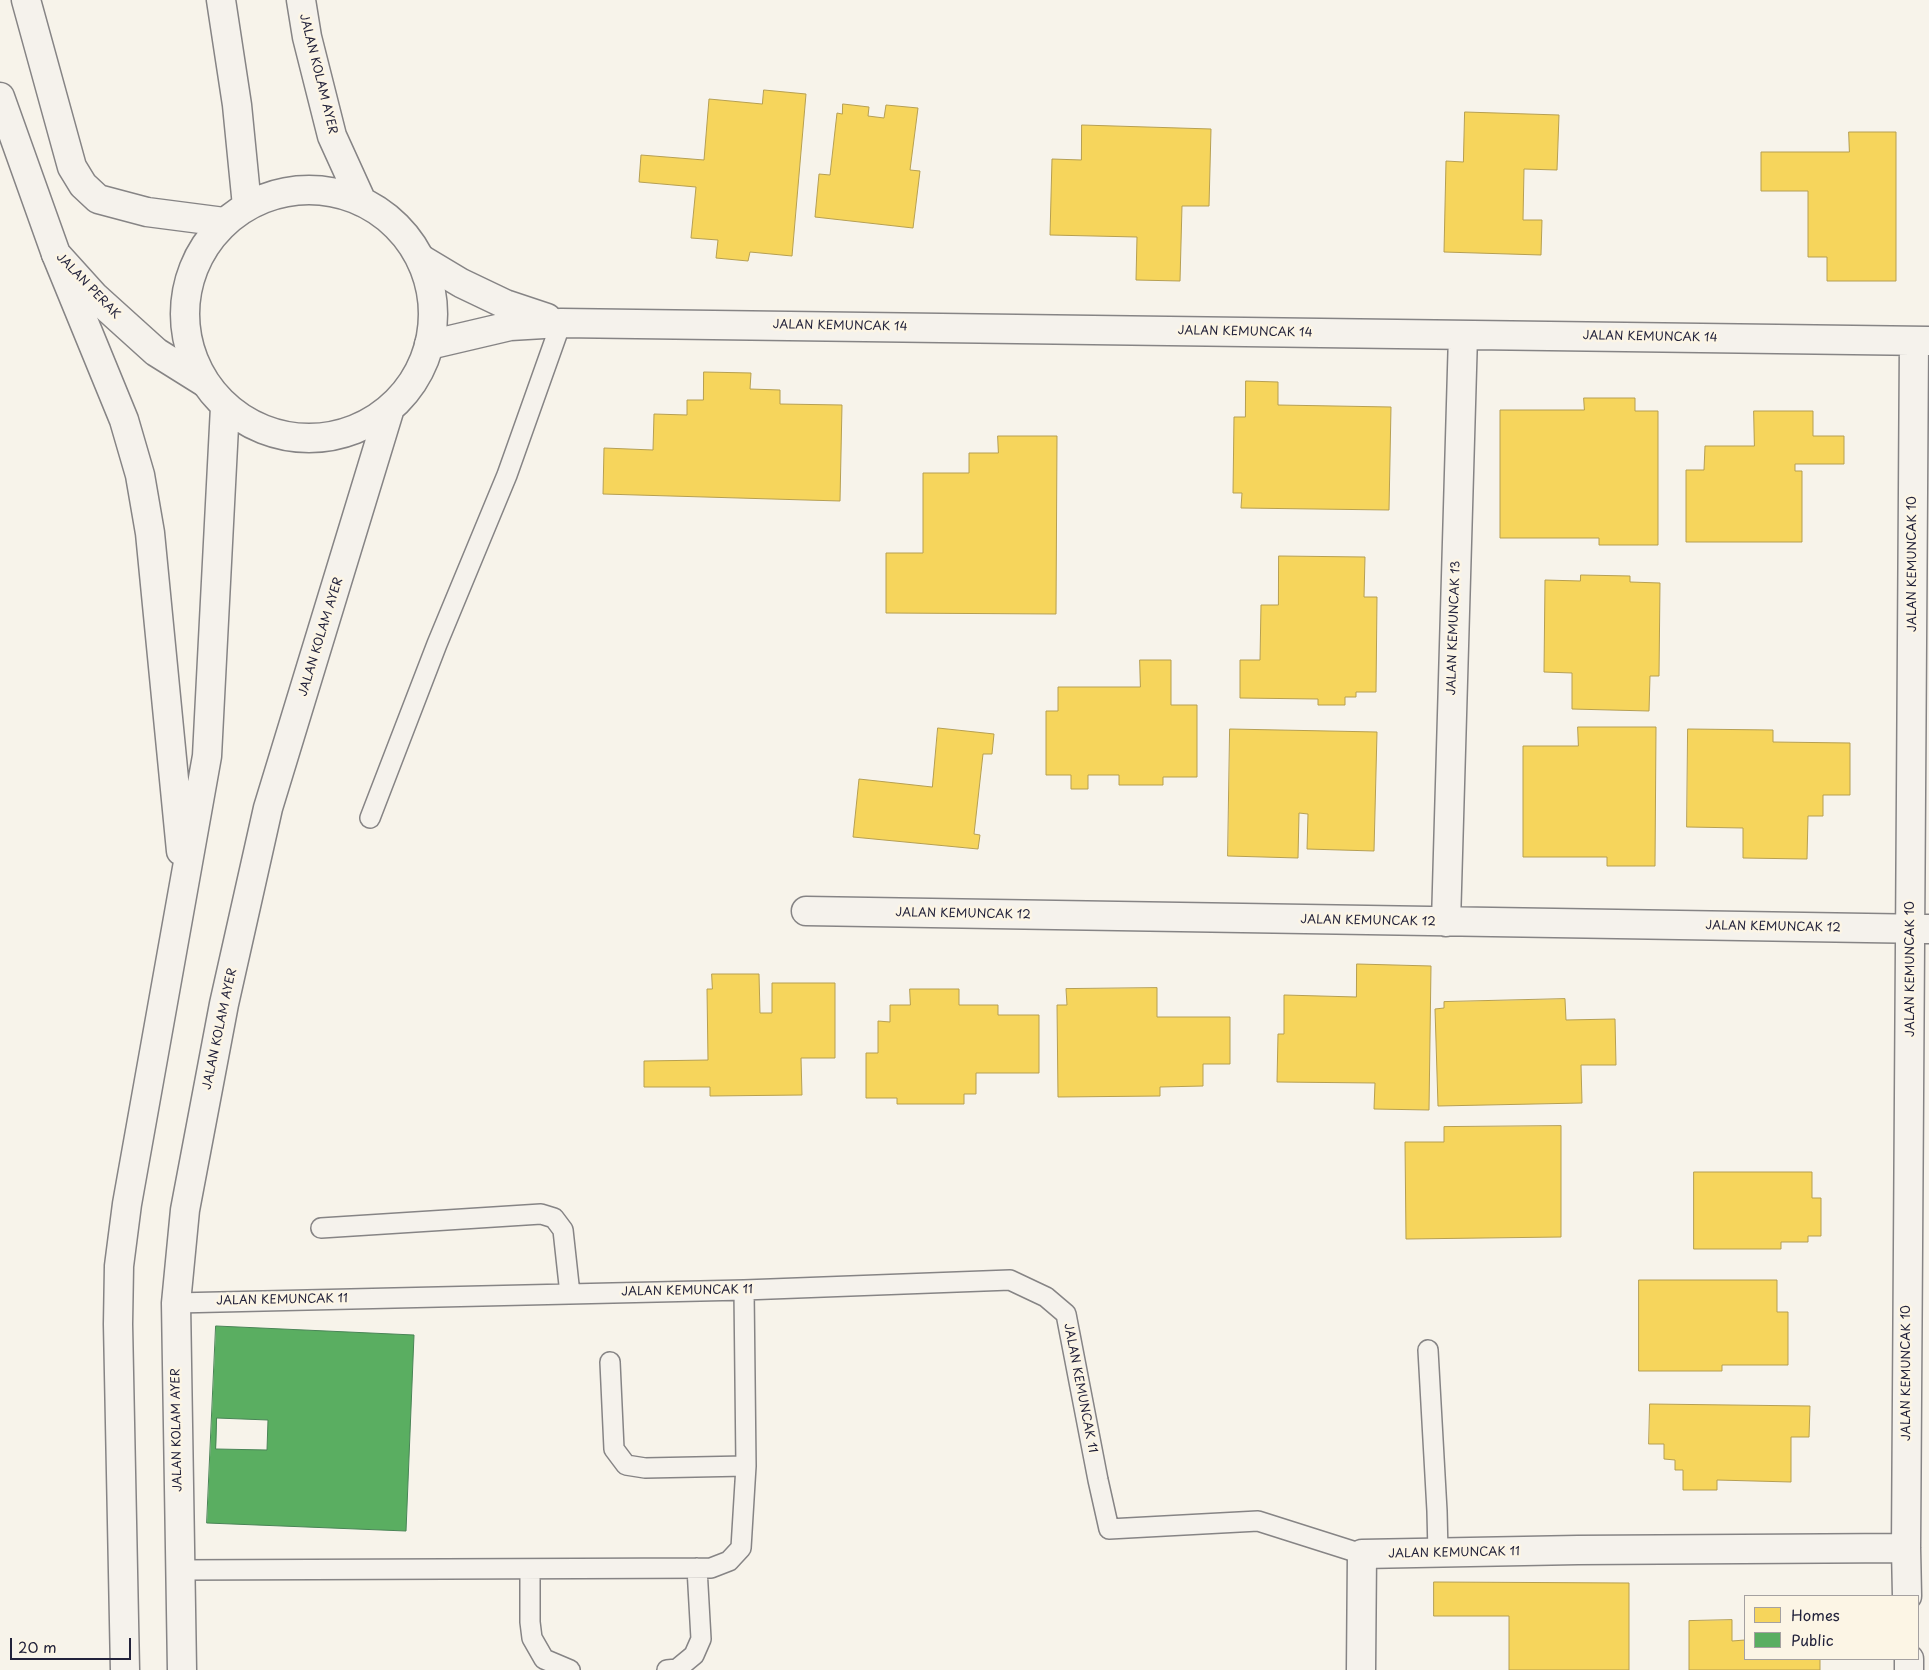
<!DOCTYPE html>
<html>
<head>
<meta charset="utf-8">
<style>
  body { margin:0 }
  #map { position:relative; width:1929px; height:1670px; overflow:hidden; background:#f7f3ea; font-family:"Playpen Sans",sans-serif }
  canvas { display:block }
  .legend { position:absolute; left:1744px; top:1595px; width:175px; height:65px; box-sizing:border-box; background:#fcf5e5; border:1px solid #a5a1a1; margin:0; padding:6px 9px; list-style:none; font-size:15px; color:#22223b }
  .legend li { display:flex; align-items:center; gap:10px; height:25px }
  .legend b { width:25px; border:1px solid #a5a1a1 }
  .scale { position:absolute; left:10px; top:1638px; width:121px; height:22px; box-sizing:border-box; border:2px solid #22223b; border-top:0; padding-left:6px; font-size:15px; line-height:18px; white-space:nowrap; color:#22223b; -webkit-text-stroke:4px #fcf5e5; paint-order:stroke }
</style>
</head>
<body>
<div id="map">
<canvas width="1929" height="1670"></canvas>
<ul class="legend">
<li><b style="height:14px;background:#f6d55c"></b>Homes</li>
<li><b style="height:14px;background:#5aae61"></b>Public</li>
</ul>
<div class="scale">20 m</div>
</div>
<script>
const ctx = document.querySelector('canvas').getContext('2d');
ctx.lineJoin = 'round';
function fill(path, color) {
  ctx.fillStyle = color;
  ctx.fill(path, 'evenodd');
}
function strokePath(path, color, width, dash) {
  ctx.strokeStyle = color;
  ctx.lineWidth = width;
  ctx.lineCap = dash ? 'butt' : 'round';
  ctx.setLineDash(dash || []);
  ctx.stroke(path);
}
function label(font, color, halo, rows, align = 'center') {
  ctx.font = font + ' "Playpen Sans",sans-serif';
  ctx.lineWidth = 5;
  ctx.setLineDash([]);
  ctx.textBaseline = 'middle';
  ctx.strokeStyle = halo;
  ctx.fillStyle = color;
  for (const [text, x, y, turn = 0] of rows) {
    ctx.save();
    ctx.translate(x, y);
    ctx.rotate((+turn || 0) * Math.PI / 180);
    ctx.textAlign = isNaN(turn) ? turn : align;
    if (halo) ctx.strokeText(text, 0, 0);
    ctx.fillText(text, 0, 0);
    ctx.restore();
  }
}
const homes = new Path2D(`
  M764 90 806 94 792 256 750 252 748 261 716 258 718 240 691 238 696 187 639 182 641 155 704 160 709 99 762 104Z
  M843 104 869 107 868 116 884 118 886 105 918 108 910 170 920 171 913 228 815 217 819 174 830 175 837 113 842 114Z
  M1465 112 1559 115 1557 170 1524 169 1523 220H1542L1541 255 1444 252 1446 161 1463 162Z
  M1082 125 1211 129 1209 206H1182L1180 281 1136 280 1137 237 1050 235 1052 159 1081 160Z
  M1849 132H1896V281H1827V257H1808V191H1761V152H1849Z
  M704 372 751 373 750 389 780 390V404L842 405 840 501 603 494 604 448 653 450 654 414 687 415V400H703Z
  M1246 381 1278 382V405L1391 407 1389 510 1241 508 1242 493H1233L1234 417H1245Z
  M1584 398H1635V411H1658V545H1599V538H1500V410H1584Z
  M1754 411H1813V436H1844V464H1795V471H1802V542H1686V470H1704L1705 446H1754Z
  M998 436H1057L1056 614 886 613V553H923V473H969V453H998Z
  M1279 556 1365 557 1364 597H1377L1376 692H1356V697H1345V705H1318V699L1240 698V660H1260L1261 605H1278Z
  M1581 575 1630 576V582L1660 583 1659 676H1650L1649 711 1572 709V673L1544 672 1545 580 1580 581Z
  M1140 660H1171V705H1197V777H1163V785H1119V775H1088V789H1071V775H1046V711H1058V687H1140Z
  M1578 727H1656L1655 866H1607V857H1523V746H1578Z
  M938 728 994 734 992 754H983L974 834 980 835 978 849 853 837 859 779 932 787Z
  M1230 729 1377 732 1374 851 1307 849 1308 814 1299 813 1298 858 1228 856Z
  M1688 729 1773 730V742L1850 743V795H1823V816H1808L1807 859 1743 858V828L1687 827Z
  M1357 964 1431 966 1429 1110 1374 1109 1375 1083 1277 1082 1278 1034H1284V995L1356 997Z
  M712 974H759L760 1013H772V983H835V1058H801L802 1095 710 1096V1087H644V1061L708 1060 707 989H712Z
  M1157 988V1017H1230V1064H1203V1086L1160 1087V1096L1058 1097 1057 1005H1067L1066 989Z
  M910 989H959V1005H998V1015H1039V1073H976V1094H964V1104H897V1098H866V1053H878V1021L890 1022V1005H910Z
  M1565 999 1566 1020 1615 1019 1616 1065H1581L1582 1103 1438 1106 1435 1009 1444 1008V1002Z
  M1561 1126V1237L1406 1239 1405 1142H1444V1127Z
  M1694 1172H1812V1198H1821V1236H1808V1242H1781V1249H1694Z
  M1639 1280H1777V1312H1788V1365H1722V1371H1639Z
  M1650 1404 1810 1406 1809 1437H1791V1482L1717 1480V1490H1683V1470H1675V1460L1664 1459V1444H1649Z
  M1434 1582 1629 1583V1670H1509V1616H1434Z
  M1732 1620V1641L1745 1640V1628V1659H1820V1670H1689V1621Z`);
fill(homes, '#f6d55c');
strokePath(homes, '#b69f52', 1);
const public = new Path2D(`
  M216 1326 414 1335 406 1531 207 1523ZM217 1418 268 1420 267 1450 216 1449Z`);
fill(public, '#5aae61');
strokePath(public, '#498456', 1);
const service = new Path2D(`
  M370 818 437 644 507 475 561 323
  M321 1228 541 1214 554 1218 563 1230 570 1294
  M176 1303 744 1290 1010 1280 1046 1297 1066 1314 1098 1480 1109 1529 1258 1521 1362 1554
  M1428 1350 1437 1511 1438 1553
  M610 1362 614 1449 626 1465 645 1468 746 1466
  M530 1569V1622L532 1638 544 1659 570 1670
  M179 1570 711 1568 729 1561 741 1548 746 1466 744 1290
  M667 1670 677 1669 694 1655 701 1639 697 1568`);
const minor = new Path2D(`
  M26 0 72 167 83 185 98 199 147 212 224 222
  M0 97 56 254 94 296 156 352 204 382
  M421 259 461 283 505 304 547 318
  M429 345 510 326 561 323 1929 341
  M806 911 1929 929
  M1446 922 1463 335
  M1907 1596 1906 1548 1914 341
  M1909 1659V1670
  M1361 1670 1362 1554 1578 1550 1906 1548`);
const secondary = new Path2D(`
  M221 0 237 105 247 206
  M301 0 307 37 332 136 362 202
  M185 314a124 124 0 1 1 248 0a124 124 0 1 1-248 0Z
  M56 254 124 420 140 475 150 533 181 851
  M125 1670 118 1324 119 1266 127 1204 207 756 225 407
  M182 1670 176 1303 185 1210 224 1004 268 808 390 408`);
strokePath(service, '#868485', 22);
strokePath(minor, '#868485', 31);
strokePath(secondary, '#868485', 31);
strokePath(service, '#f5f2ec', 19);
strokePath(minor, '#f5f2ec', 28);
strokePath(secondary, '#f5f2ec', 28);
label('12px', '#22223b', '#fcf5e5', [
  ["JALAN KOLAM AYER",318,74,76],
  ["JALAN PERAK",88,286,46],
  ["JALAN KEMUNCAK 14",840,326,1],
  ["JALAN KEMUNCAK 14",1245,332,1],
  ["JALAN KEMUNCAK 14",1650,337,1],
  ["JALAN KEMUNCAK 10",1913,564,-90],
  ["JALAN KEMUNCAK 13",1454,628,-88],
  ["JALAN KOLAM AYER",321,637,-73],
  ["JALAN KEMUNCAK 12",963,914,1],
  ["JALAN KEMUNCAK 12",1368,921,1],
  ["JALAN KEMUNCAK 12",1773,927,1],
  ["JALAN KEMUNCAK 10",1911,969,-90],
  ["JALAN KOLAM AYER",220,1029,-78],
  ["JALAN KEMUNCAK 11",687,1291,-1],
  ["JALAN KEMUNCAK 11",282,1300,-1],
  ["JALAN KEMUNCAK 10",1907,1373,-90],
  ["JALAN KEMUNCAK 11",1080,1388,79],
  ["JALAN KOLAM AYER",177,1430,-91],
  ["JALAN KEMUNCAK 11",1454,1553,-1]
]);
</script>
</body>
</html>
